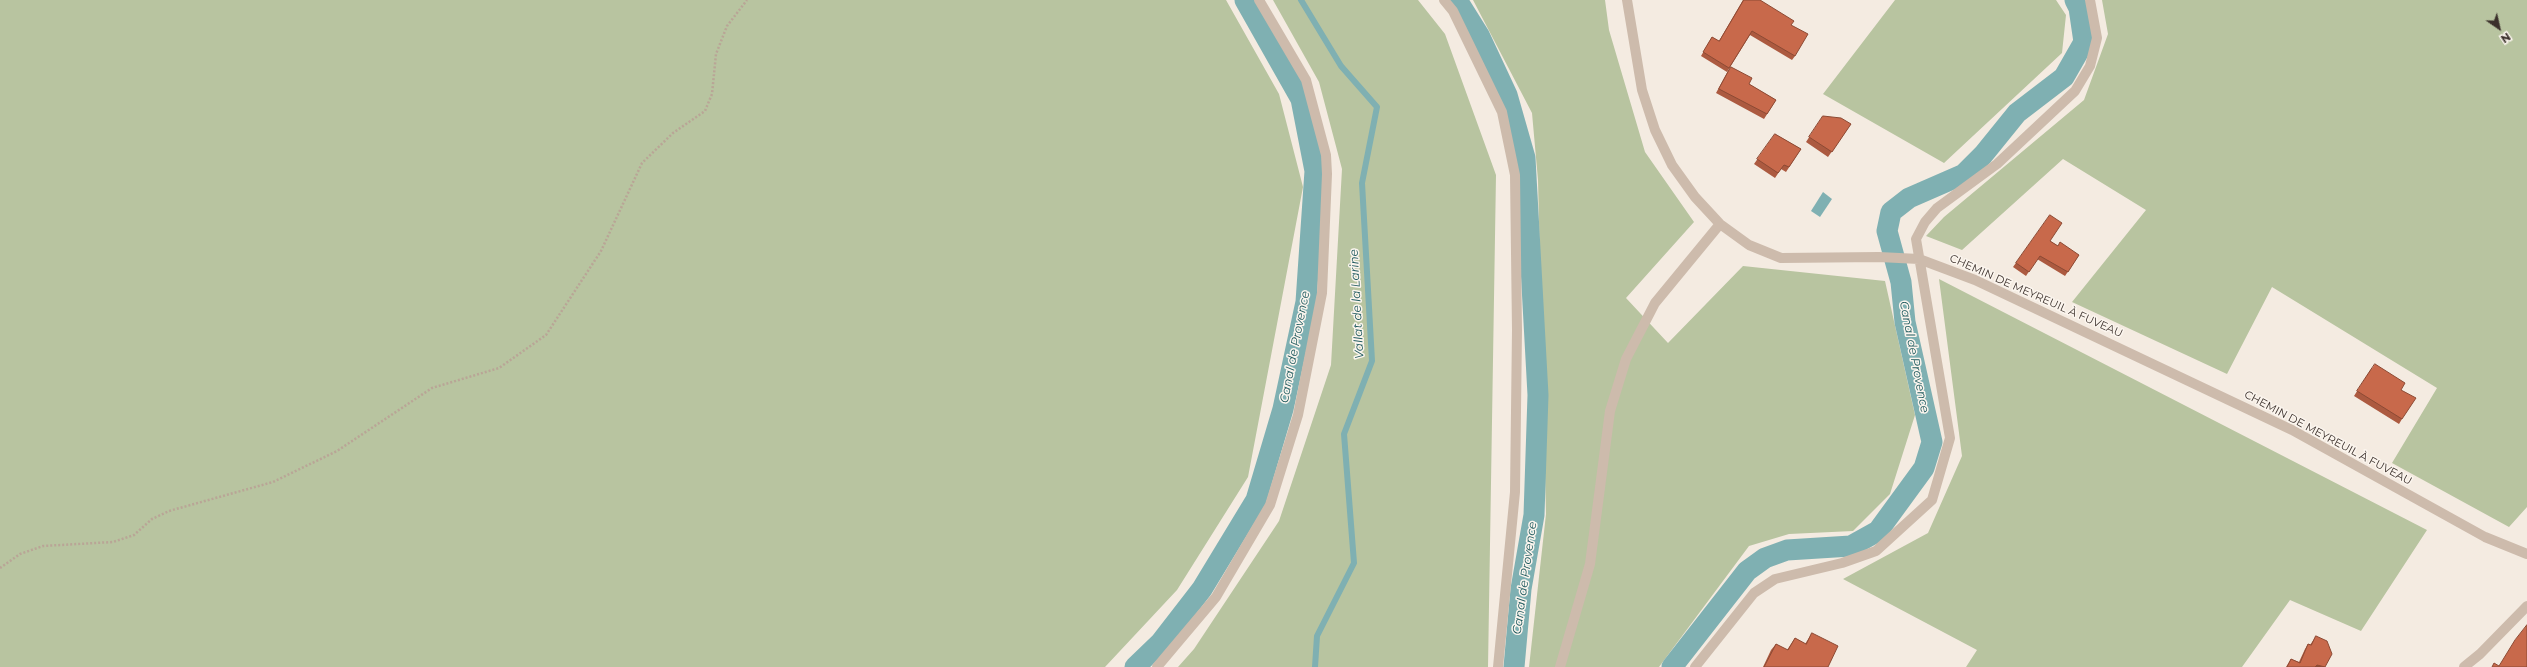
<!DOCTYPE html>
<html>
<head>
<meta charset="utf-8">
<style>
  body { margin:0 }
  #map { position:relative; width:2527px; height:667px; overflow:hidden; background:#f4ebe1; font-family:Montserrat,sans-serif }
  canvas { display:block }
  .north { position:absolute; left:2479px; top:8px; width:40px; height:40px; -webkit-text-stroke:3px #fbf5ee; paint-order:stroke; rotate:146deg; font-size:11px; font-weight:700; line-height:16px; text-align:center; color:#3b302b }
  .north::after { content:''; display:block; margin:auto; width:14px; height:18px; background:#3b302b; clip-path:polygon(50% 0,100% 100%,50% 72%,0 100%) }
</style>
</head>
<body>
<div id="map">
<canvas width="2527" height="667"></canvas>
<div class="north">N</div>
</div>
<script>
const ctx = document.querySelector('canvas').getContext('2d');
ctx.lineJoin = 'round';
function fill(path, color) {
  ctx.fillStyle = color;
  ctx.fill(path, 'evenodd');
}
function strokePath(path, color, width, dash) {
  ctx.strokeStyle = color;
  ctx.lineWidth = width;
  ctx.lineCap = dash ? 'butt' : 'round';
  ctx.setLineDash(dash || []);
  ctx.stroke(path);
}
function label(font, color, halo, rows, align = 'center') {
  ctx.font = font + ' Montserrat,sans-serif';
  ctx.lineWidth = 3;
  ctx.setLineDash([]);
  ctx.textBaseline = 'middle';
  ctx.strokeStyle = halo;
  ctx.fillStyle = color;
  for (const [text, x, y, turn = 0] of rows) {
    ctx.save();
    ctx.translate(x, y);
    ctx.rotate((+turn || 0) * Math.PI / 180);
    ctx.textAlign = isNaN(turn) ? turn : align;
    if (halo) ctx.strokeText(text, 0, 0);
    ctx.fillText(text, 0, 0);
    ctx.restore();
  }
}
fill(new Path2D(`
  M0 0H1226L1279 94 1303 187 1248 477 1177 590 1105 667H0Z
  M1273 0H1418L1445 34 1496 175 1488 667H1178L1194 649 1279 521 1331 365 1342 169 1319 82Z
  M1473 0H1605L1609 30 1645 152 1694 222 1626 298 1668 343 1743 266 1885 281 1915 415 1890 494 1853 531 1789 534 1749 546 1659 667H1529L1546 514 1538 180 1532 113Z
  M1895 0H2056L2066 15 2062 53 1944 163 1823 94Z
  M2102 0H2527V507L2509 527 2392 463 2437 388 2272 287 2227 374 2072 302 2146 210 2063 159 1962 250 1926 236 1944 217 2084 100 2108 34Z
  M1939 279 2427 530 2361 631 2290 600 2242 667H1966L1977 650 1843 579 1928 533 1962 456Z`), '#b8c4a0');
fill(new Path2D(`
  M1823 192 1832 199 1820 217 1811 211Z`), '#7fb0b2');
strokePath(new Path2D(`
  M1301 0 1341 66 1377 107 1362 183 1372 361 1344 434 1354 563 1317 636 1315 667`), '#7fb0b2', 6);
strokePath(new Path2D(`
  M1457 0 1479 35 1507 95 1525 158 1538 395 1534 515 1521 589 1514 667
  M1135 667 1161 642 1202 589 1256 500 1283 409 1306 302 1315 171 1301 99 1245 0
  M1672 667 1747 571 1765 558 1787 550 1851 546 1878 531 1924 468 1932 442 1905 322 1901 282 1887 231 1891 212 1909 198 1964 174 1983 155 2017 113 2064 77 2084 42 2079 8 2075 0`), '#7fb0b2', 21);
strokePath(new Path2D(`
  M0 568 20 554 43 546 113 542 134 535 152 519 169 511 273 482 337 451 432 388 499 368 546 335 601 251 642 163 673 133 705 111 712 94 716 54 727 26 747 0`), '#b9a596', 2.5, [2, 2]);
strokePath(new Path2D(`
  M1444 0 1453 11 1502 112 1515 175 1517 330 1515 492 1498 667
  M1627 0 1642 90 1655 130 1672 165 1695 197 1720 224 1749 245 1781 258 1879 257 1919 259 1975 280 2292 430 2485 537 2527 554
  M1157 667 1216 597 1270 505 1298 415 1322 293 1327 174 1326 155 1306 80 1259 0
  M1560 667 1590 564 1610 411 1626 359 1655 303 1720 224
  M1695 667 1754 593 1775 579 1842 563 1876 551 1932 500 1950 438 1916 239 1925 222 1937 208 1997 164 2075 91 2090 66 2097 38 2090 0
  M2464 667 2480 654 2527 606`), '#cdbbac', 10);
fill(new Path2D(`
  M1743 0H1760L1791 25 1795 56 1792 60 1750 35 1727 72 1701 56 1712 37 1719 41Z
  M1731 67 1749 84 1776 100 1764 119 1716 93 1728 71Z
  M1823 116 1851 124 1828 157 1806 142Z
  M1775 134 1801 149 1786 172 1781 169 1775 178 1754 164Z
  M2050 215V241L2058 246 2079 255 2065 276 2037 259 2026 276 2013 267Z
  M2371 369 2401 390 2402 419 2399 424 2354 396Z
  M1812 633 1828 667H1763L1771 650 1776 644 1787 650 1795 638 1805 644Z
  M2316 636 2325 667H2286L2291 659 2299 662 2305 649 2308 644 2310 645Z`), '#ac5a40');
fill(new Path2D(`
  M2317 665 2324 667H2315Z`), '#8c4a34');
const building = new Path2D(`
  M1744 0H1760L1794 21 1791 25 1808 34 1795 56 1752 31 1729 68 1703 52 1712 37 1719 41Z
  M1731 67 1752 78 1749 84 1776 100 1767 114 1719 89Z
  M1823 116 1841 118 1851 124 1832 152 1809 137Z
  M1775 134 1801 149 1789 167 1784 165 1778 173 1757 159Z
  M2050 215 2062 223 2050 241 2058 246 2060 242 2079 255 2068 272 2040 256 2029 272 2016 263Z
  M2375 364 2405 383 2401 390 2416 398 2402 419 2357 391Z
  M2527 625V667H2492L2494 663 2499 666 2515 640Z
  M1812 633 1838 646 1828 667H1764L1776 644 1788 650 1795 638 1806 644Z
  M2316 636 2327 641 2332 654 2325 667 2317 665 2315 667H2287L2291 659 2300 663 2308 644 2311 645Z`);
fill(building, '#c8694b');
strokePath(building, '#8c4a34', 1);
label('11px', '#3b302b', '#fbf5ee', [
  ["CHEMIN DE MEYREUIL À FUVEAU",2036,296,24],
  ["CHEMIN DE MEYREUIL À FUVEAU",2328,438,28]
]);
label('italic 12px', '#1f5a5e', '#fbf5ee', [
  ["Vallat de la Larine",1357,304,-93],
  ["Canal de Provence",1295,347,-79],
  ["Canal de Provence",1914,357,79],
  ["Canal de Provence",1525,578,-82]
]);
</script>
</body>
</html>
